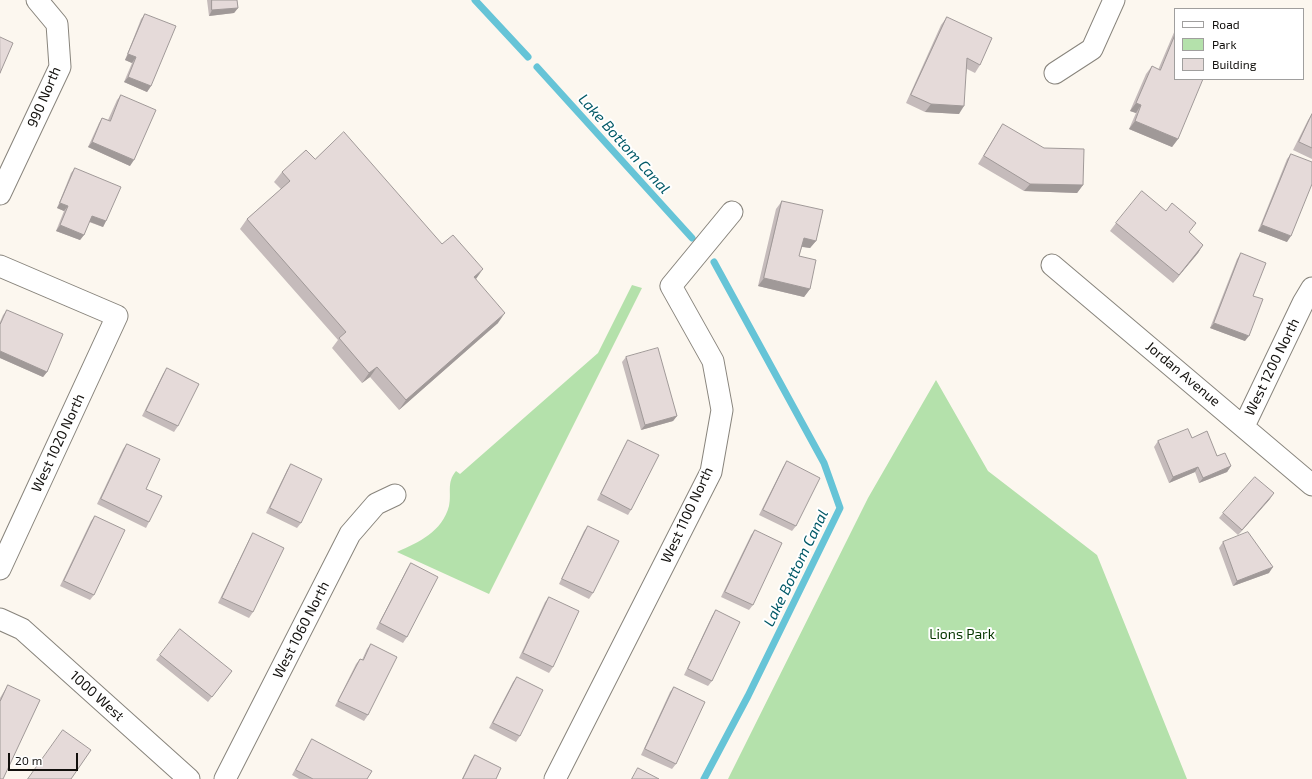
<!DOCTYPE html>
<html>
<head>
<meta charset="utf-8">
<style>
  body { margin:0 }
  #map { position:relative; width:1312px; height:779px; overflow:hidden; background:#fcf7ef; font-family:"Exo 2",sans-serif }
  canvas { display:block }
  .legend { position:absolute; left:1174px; top:8px; width:130px; height:72px; box-sizing:border-box; background:#fff; border:1px solid #a09f9e; margin:0; padding:5px 7px; list-style:none; font-size:12px; color:#12100d }
  .legend li { display:flex; align-items:center; gap:8px; height:20px }
  .legend b { width:20px; border:1px solid #a09f9e }
  .scale { position:absolute; left:8px; top:753px; width:70px; height:18px; box-sizing:border-box; border:2px solid #12100d; border-top:0; padding-left:5px; font-size:12px; line-height:14px; white-space:nowrap; color:#12100d; -webkit-text-stroke:3px #fff; paint-order:stroke }
</style>
</head>
<body>
<div id="map">
<canvas width="1312" height="779"></canvas>
<ul class="legend">
<li><b style="height:5px;background:#fff"></b>Road</li>
<li><b style="height:11px;background:#b4e1ab"></b>Park</li>
<li><b style="height:11px;background:#e5dad9"></b>Building</li>
</ul>
<div class="scale">20 m</div>
</div>
<script>
const ctx = document.querySelector('canvas').getContext('2d');
ctx.lineJoin = 'round';
function fill(path, color) {
  ctx.fillStyle = color;
  ctx.fill(path, 'evenodd');
}
function strokePath(path, color, width, dash) {
  ctx.strokeStyle = color;
  ctx.lineWidth = width;
  ctx.lineCap = dash ? 'butt' : 'round';
  ctx.setLineDash(dash || []);
  ctx.stroke(path);
}
function label(font, color, halo, rows, align = 'center') {
  ctx.font = font + ' "Exo 2",sans-serif';
  ctx.lineWidth = 4;
  ctx.setLineDash([]);
  ctx.textBaseline = 'middle';
  ctx.strokeStyle = halo;
  ctx.fillStyle = color;
  for (const [text, x, y, turn = 0] of rows) {
    ctx.save();
    ctx.translate(x, y);
    ctx.rotate((+turn || 0) * Math.PI / 180);
    ctx.textAlign = isNaN(turn) ? turn : align;
    if (halo) ctx.strokeText(text, 0, 0);
    ctx.fillText(text, 0, 0);
    ctx.restore();
  }
}
fill(new Path2D(`
  M632 285 642 288 489 594 397 552C419 542 442 532 449 506 452 493 446 483 456 471L460 474 598 353Z
  M936 380 988 471 1097 555 1187 779H728L868 498Z`), '#b4e1ab');
strokePath(new Path2D(`
  M475 0 528 57
  M537 67 692 238
  M704 779 748 696 840 508 824 463 714 262`), '#66c4d7', 7);
const street = new Path2D(`
  M1055 73 1092 49 1114 0
  M0 194 60 67 57 24 37 0
  M1052 265 1312 485
  M0 266 117 316 0 569
  M1244 426 1303 303 1312 288
  M0 619 22 629 189 779
  M225 779 350 534 376 504 395 495
  M555 779 711 472 722 410 713 361 671 286 732 212`);
strokePath(street, '#88847c', 23);
strokePath(street, '#fff', 21);
fill(new Path2D(`
  M207 0H237L238 8 234 13 209 16Z
  M145 14 151 86 147 92 124 82 132 63 125 60 141 19Z
  M947 17 980 65 975 73 967 69 959 114 925 112 906 103 941 25Z
  M1175 30V79L1178 139 1172 147 1129 129 1136 113 1130 111 1146 74 1152 66 1158 70Z
  M121 95 130 166 88 147 99 123 102 118 108 120 117 100Z
  M1312 114V159L1293 150 1308 120Z
  M1003 124 1083 185 1077 193 1024 191 978 164Z
  M1291 154 1287 242 1258 231 1287 159Z
  M315 159 442 244 476 279 498 323 399 410 370 377 362 383 332 348 338 340 240 229 247 219 281 189 274 182 282 172Z
  M75 168 106 221 103 227 89 222 84 235 80 240 56 231 64 211 57 208 71 173Z
  M782 201 816 241 810 248 802 247 799 256 810 289 804 297 758 286 776 209Z
  M1116 223 1189 232 1203 245 1198 253 1173 283 1110 231Z
  M1241 253 1253 296 1245 341 1210 328 1237 259Z
  M7 310 47 372 43 377 0 358V322L3 315Z
  M626 357 677 416 673 421 641 430 622 362Z
  M167 368 178 426 174 432 142 416 163 374Z
  M1192 438 1217 456 1231 466 1227 472 1199 483 1195 472 1169 483 1154 447 1158 441Z
  M628 440 631 510 628 515 597 500 625 445Z
  M127 444 146 489 149 522 146 528 97 504 123 449Z
  M787 461 796 526 792 531 759 515 783 467Z
  M291 464 301 523 297 528 266 513 287 470Z
  M1270 499 1238 535 1219 518 1223 513Z
  M95 516 94 595 90 600 60 586 91 521Z
  M588 526 593 593 589 599 559 584 584 531Z
  M755 530 753 605 749 610 721 597 751 535Z
  M253 533V612L249 618 218 603 250 538Z
  M1223 542 1269 573 1233 586 1219 548Z
  M411 563 407 637 403 643 376 629 407 569Z
  M549 597 553 667 549 673 519 658 545 602Z
  M716 610 712 681 708 686 684 675 712 616Z
  M371 644 368 715 364 721 335 706 356 664 360 659 362 660 367 649Z
  M160 655 232 671 208 702 156 660Z
  M517 677 520 736 516 742 489 728 513 682Z
  M8 685 0 779V698L3 693Z
  M674 687 676 764 672 769 641 755 670 692Z
  M312 739 367 779H299L292 775 309 744Z
  M475 755 496 779H462L471 760Z`), '#c5bbbb');
fill(new Path2D(`
  M238 8 234 13 209 16 212 10Z
  M128 54 136 57 132 63 125 60Z
  M128 77 151 86 147 92 124 82Z
  M1136 103 1141 105 1136 113 1130 111Z
  M931 104 964 106 959 114 925 112Z
  M1135 121 1178 139 1172 147 1129 129Z
  M92 142 134 160 130 166 88 147Z
  M1030 184 1083 185 1077 193 1024 191Z
  M60 203 68 206 64 211 57 208Z
  M92 216 106 221 103 227 88 221Z
  M60 225 84 235 80 240 56 231Z
  M1262 225 1291 236 1287 242 1258 231Z
  M804 238 816 241 810 248 798 246Z
  M1203 245 1198 253 1173 283 1179 275Z
  M483 269 476 279 474 277Z
  M764 278 810 289 804 297 758 286Z
  M505 313 498 323 399 410 406 400Z
  M1214 323 1249 336 1245 341 1210 328Z
  M0 351 47 372 43 377 0 358Z
  M377 367 370 377 362 383 369 373Z
  M677 416 673 421 641 430 645 425Z
  M1231 466 1227 472 1199 483 1203 478Z
  M1198 467 1195 472 1169 483 1173 477Z
  M1274 493 1270 499 1238 535 1242 530Z
  M1273 567 1269 573 1233 586 1237 581Z`), '#a09998');
const building = new Path2D(`
  M212 0H237L238 8 212 10Z
  M145 14 176 26 151 86 128 77 136 57 128 54Z
  M947 17 992 38 980 65 967 58 964 106 931 104 911 95Z
  M1175 35V79H1203L1178 139 1135 121 1141 105 1136 103 1152 66 1160 70Z
  M0 37 13 43 0 73Z
  M121 95 156 110 134 160 92 142 102 118 110 121Z
  M1312 114V148L1299 142Z
  M1003 124 1044 148 1084 149 1083 185 1030 184 984 156Z
  M344 132 442 244 453 235 483 269 474 277 505 313 406 400 377 367 369 373 339 338 346 332 247 219 290 181 282 172 306 150 315 159Z
  M1291 154 1312 162V184L1291 236 1262 225Z
  M75 168 121 187 106 221 92 216 84 235 60 225 68 206 60 203Z
  M1142 191 1166 211 1172 203 1196 223 1189 232 1203 245 1179 275 1116 223Z
  M782 201 823 210 816 241 804 238 799 256 816 260 810 289 764 278Z
  M1241 253 1266 263 1253 296 1263 299 1249 336 1214 323Z
  M7 310 63 334 47 372 0 351V325Z
  M658 348 677 416 645 425 626 357Z
  M167 368 199 384 178 426 146 411Z
  M1188 429 1192 438 1207 431 1217 456 1225 453 1231 466 1203 478 1198 467 1173 477 1158 441Z
  M628 440 659 455 631 510 601 494Z
  M127 444 160 459 146 489 162 496 149 522 101 499Z
  M787 461 820 478 796 526 763 510Z
  M291 464 322 479 301 523 270 508Z
  M1255 477 1274 493 1242 530 1223 513Z
  M95 516 125 530 94 595 64 581Z
  M588 526 619 541 593 593 562 579Z
  M755 530 782 543 753 605 725 592Z
  M1248 532 1273 567 1237 581 1223 542Z
  M253 533 284 548 253 612 222 598Z
  M411 563 438 577 407 637 380 623Z
  M549 597 579 611 553 667 523 653Z
  M716 610 740 622 712 681 688 669Z
  M180 629 232 671 212 697 160 655Z
  M371 644 397 657 368 715 338 701 360 659 363 660Z
  M517 677 543 690 520 736 493 723Z
  M8 685 40 700 3 779H0V702Z
  M674 687 705 702 676 764 645 749Z
  M63 730 91 750 71 779H28Z
  M312 739 372 771 367 779H313L296 770Z
  M475 755 501 768 496 779H463Z
  M638 768 659 779H632Z`);
fill(building, '#e5dad9');
strokePath(building, '#a09998', 1);
label('14px', '#12100d', '#fff', [
  ["990 North",44,97,-67],
  ["West 1200 North",1272,367,-64],
  ["Jordan Avenue",1183,374,40],
  ["West 1020 North",58,443,-65],
  ["West 1100 North",687,515,-65],
  ["West 1060 North",301,630,-63],
  ["1000 West",97,696,42]
]);
label('14px', '#073700', '#fff', [
  ["Lions Park",962,634]
]);
label('italic 15px', '#025967', '#fff', [
  ["Lake Bottom Canal",624,144,48],
  ["Lake Bottom Canal",796,568,-64]
]);
</script>
</body>
</html>
